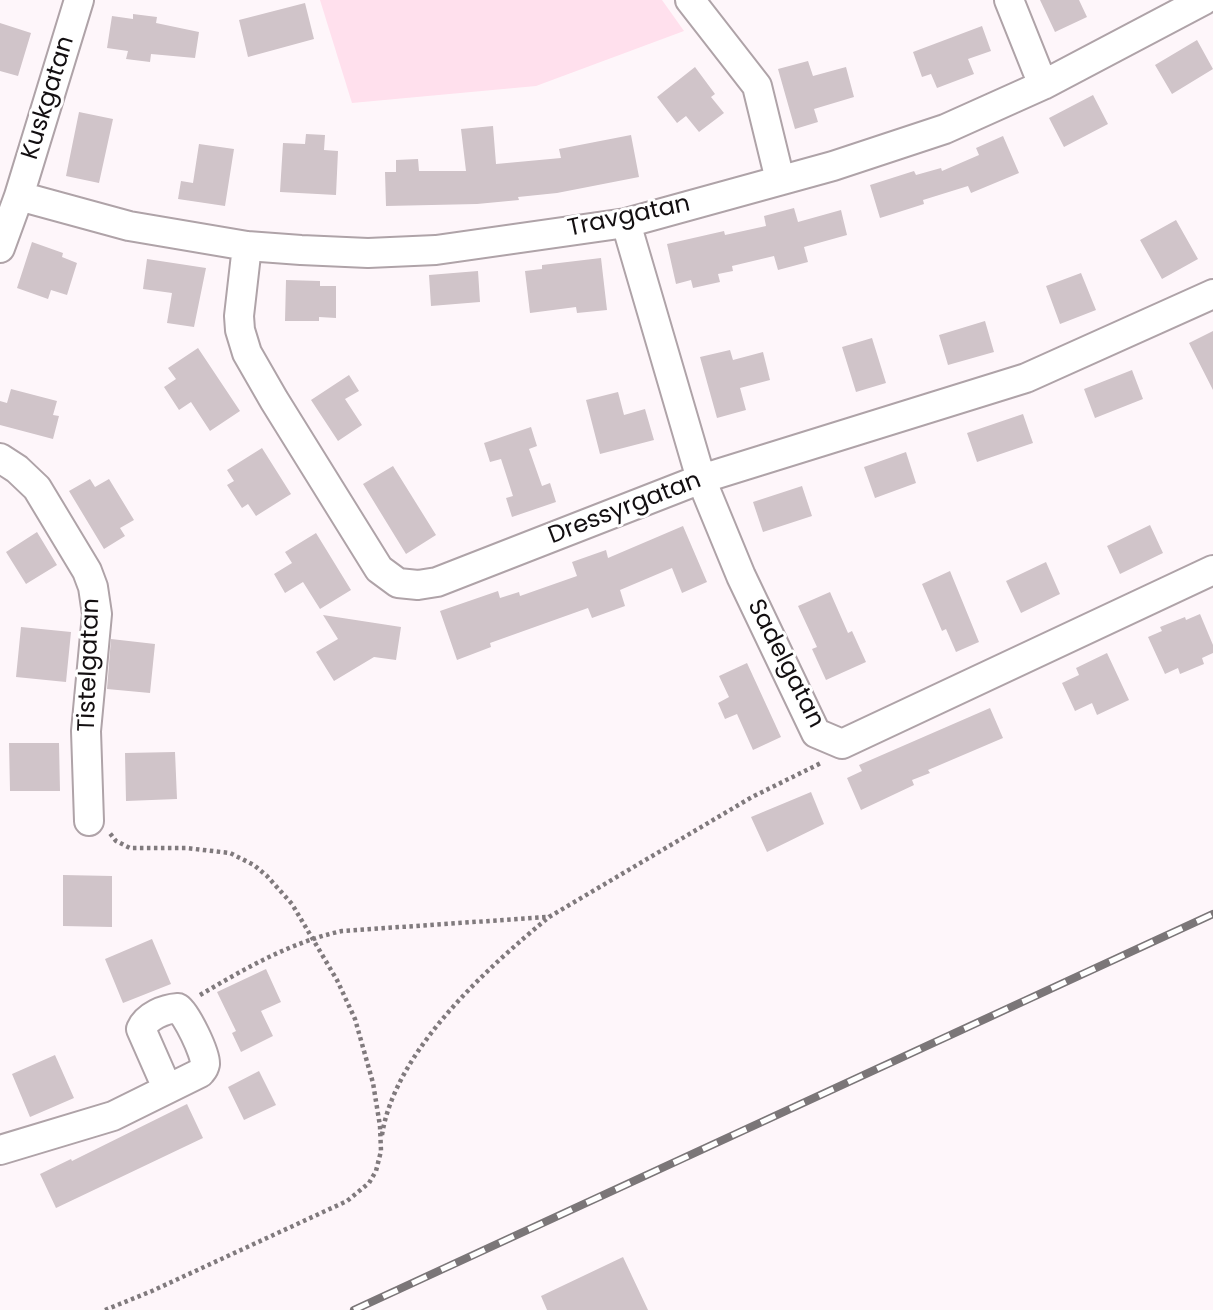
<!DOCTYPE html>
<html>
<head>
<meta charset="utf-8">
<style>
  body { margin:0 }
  canvas { display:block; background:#fef6fa }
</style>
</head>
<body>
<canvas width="1213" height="1310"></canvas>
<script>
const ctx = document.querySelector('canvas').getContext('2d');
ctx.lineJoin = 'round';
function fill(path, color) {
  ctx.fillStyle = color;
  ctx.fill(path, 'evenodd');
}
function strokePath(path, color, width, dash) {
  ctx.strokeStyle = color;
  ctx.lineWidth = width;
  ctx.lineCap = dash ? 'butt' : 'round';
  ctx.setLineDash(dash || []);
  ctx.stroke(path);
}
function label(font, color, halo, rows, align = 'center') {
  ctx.font = font + ' Poppins,sans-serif';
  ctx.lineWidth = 6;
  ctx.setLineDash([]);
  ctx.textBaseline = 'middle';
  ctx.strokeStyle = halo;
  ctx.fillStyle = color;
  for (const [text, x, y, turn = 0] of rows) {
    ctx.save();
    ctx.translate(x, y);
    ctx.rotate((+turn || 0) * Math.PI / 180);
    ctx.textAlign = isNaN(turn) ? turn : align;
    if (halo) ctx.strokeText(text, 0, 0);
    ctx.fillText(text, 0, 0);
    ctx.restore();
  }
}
fill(new Path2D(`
  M320 0H662L684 31 536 86 352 103Z`), '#ffe0ed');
fill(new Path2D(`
  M1040 0H1079L1087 17 1055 32Z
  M305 3 314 39 248 57 239 20Z
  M133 14 157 17 156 23 199 32 195 58 151 54 150 62 126 59 128 51 107 48 112 16 133 19Z
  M0 23 31 33 18 76 0 71Z
  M982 26 991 51 968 59 974 74 937 88 931 74 922 77 913 52Z
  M1197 40 1213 69 1172 94 1155 65Z
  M808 61 813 76 846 67 854 97 814 109 818 122 795 129 778 69Z
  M695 67 715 94 711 97 724 113 699 132 686 116 677 123 657 97Z
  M1093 95 1108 124 1064 147 1049 118Z
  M79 112 113 119 99 183 66 176Z
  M493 126 496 164 561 158 559 149 631 135 639 177 557 193 518 197 519 200 477 204 386 206 385 172H396V160L418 159 419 171H466L461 129Z
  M306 134 325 135 324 150 338 151 336 195 280 192 283 143 305 144Z
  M1003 136 1019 173 971 193 968 186 923 200 924 204 880 218 870 185 914 171 916 175 941 168 942 171 979 155 976 148Z
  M199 144 234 149 225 206 178 199 181 181 193 183Z
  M794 208 798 222 841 210 847 235 804 247 808 262 778 270 774 256 732 266 733 271 718 274 720 282 693 288 691 280 676 284 667 244 724 231 725 235 766 226 764 216Z
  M1176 220 1198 259 1162 279 1140 240Z
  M32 242 63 253 62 257 77 263 67 295 51 290 48 299 17 288Z
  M601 258 607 310 577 313 576 307 530 313 525 271 542 269V265Z
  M147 259 206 268 194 327 167 323 172 293 143 289Z
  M478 271 480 302 431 306 429 275Z
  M1081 273 1096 310 1060 324 1046 286Z
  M286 280 320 281V286H336V318L319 317V321H285Z
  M985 321 994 352 948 365 939 335Z
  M1213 331V390L1189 343Z
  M872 338 886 383 856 392 842 347Z
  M198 348 240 411 210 431 191 402 179 410 164 387 176 379 168 368Z
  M730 350 733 360 763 352 770 380 740 388 746 410 717 418 700 357Z
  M1132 370 1143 399 1095 418 1084 389Z
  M349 375 359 391 345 399 362 425 338 441 311 400Z
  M11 389 57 401 53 415 59 416 53 439 0 425V401L7 403Z
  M618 392 624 415 645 409 654 440 600 454 586 400Z
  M1023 414 1033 443 977 462 967 433Z
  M531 427 537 446 529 449 542 486 550 483 556 502 512 517 506 498 513 496 501 459 490 462 484 443Z
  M262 448 291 494 256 516 248 504 242 508 227 485 234 481 227 470Z
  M906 452 916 483 875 498 864 467Z
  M393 466 436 535 406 554 363 484Z
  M90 479 95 487 109 479 134 520 120 528 125 536 104 549 69 491Z
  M802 486 812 516 763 532 753 502Z
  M1150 525 1163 553 1120 574 1107 546Z
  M683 526 707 582 682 593 672 568 620 590 625 606 592 618 588 608 490 643 491 647 457 660 440 611 498 591 500 598 519 592 520 596 577 576 572 562 606 550 608 558Z
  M37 532 57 565 26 584 6 552Z
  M316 533 351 590 320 609 303 582 285 593 274 574 292 563 285 552Z
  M1046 562 1060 594 1021 613 1006 581Z
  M950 571 979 642 956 652 946 629 942 631 922 584Z
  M830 592 848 633 852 631 866 662 826 680 812 649 817 647 798 606Z
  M1200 614 1213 645V653L1202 658 1204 664 1180 674 1178 668 1165 674 1148 637 1162 631 1160 627 1185 617 1186 620Z
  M323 615 401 627 396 660 374 657 334 681 316 652 338 639Z
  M21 627 71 632 66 682 16 677Z
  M111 639 155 644 150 693 107 689Z
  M1107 653 1129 700 1097 715 1092 703 1075 711 1062 683 1079 675 1076 668Z
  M747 663 781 737 753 750 737 714 725 719 718 703 729 697 719 676Z
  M990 708 1003 738 928 770 930 773 912 780 914 785 861 810 847 778 862 771 859 765Z
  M9 743H59L60 791H10Z
  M175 752 177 799 126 801 125 753Z
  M811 792 824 824 767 852 751 817Z
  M63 875 112 876V927L63 926Z
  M152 939 171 984 123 1003 105 959Z
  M266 969 281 1002 261 1011 273 1036 241 1052 232 1033 236 1031 217 992Z
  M55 1055 74 1098 30 1117 12 1074Z
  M259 1071 276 1105 244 1120 228 1087Z
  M187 1104 203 1138 56 1208 40 1174 71 1159 72 1161Z
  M623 1257 648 1310H547L541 1296Z`), '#d0c4c9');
const minor = new Path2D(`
  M690 0 757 86 780 180
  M1009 0 1043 85
  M19 196 129 226 247 246 301 250 368 253 436 250 626 223 833 166 945 129 1043 85 1204 0
  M626 223 701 479 741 576 816 733 842 744 1213 570
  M247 246 239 316 240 330 247 353 274 400 379 569 398 583 418 585 437 582 701 479 1026 378 1213 294
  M0 248 19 196 79 0
  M0 458 17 469 37 488 87 571 93 587 97 614 86 731 89 821
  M0 1150 113 1116 200 1073C203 1069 204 1069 205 1064 206 1054 186 1013 178 1008 164 1009 147 1016 141 1029L167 1088`);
strokePath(minor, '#afa3a8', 32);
strokePath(new Path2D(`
  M200 995C244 969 291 942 342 931L547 917
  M382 1135C395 1051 486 969 549 917L752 797 821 763
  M105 1310 152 1291 347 1201 369 1183 376 1171 381 1151 380 1126 373 1083 355 1019 337 980 292 904 267 876 254 865 230 853 186 848H130L116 841 109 832`), '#807a7d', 4.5, [3.5, 3.5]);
strokePath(minor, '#fff', 28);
const rail = new Path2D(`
  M354 1310 1213 914`);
strokePath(rail, '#7b7678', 8);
strokePath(rail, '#fff', 5, [16]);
label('24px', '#130f11', '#fff', [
  ["Kuskgatan",49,98,-73],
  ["Travgatan",629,217,-12],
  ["Dressyrgatan",625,509,-21],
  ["Sadelgatan",785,664,63],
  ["Tistelgatan",90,665,-88]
]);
</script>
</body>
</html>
